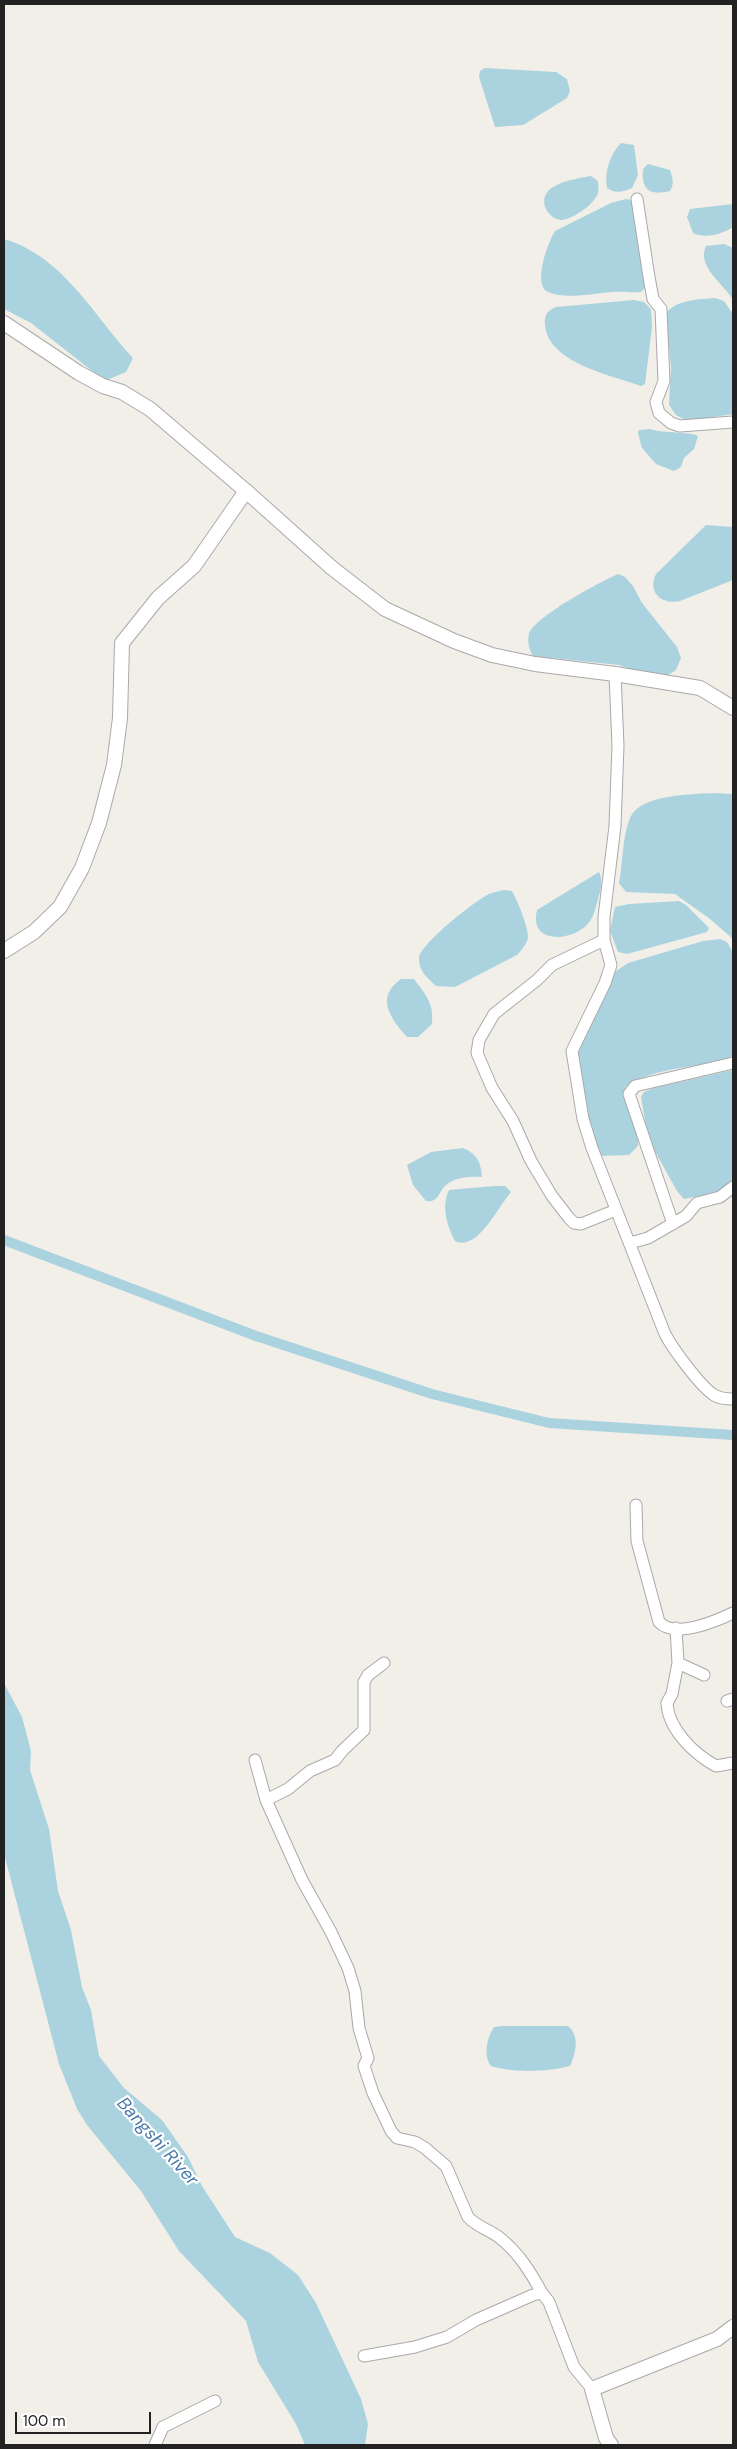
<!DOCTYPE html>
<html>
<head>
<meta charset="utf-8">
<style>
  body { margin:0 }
  #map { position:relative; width:737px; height:2449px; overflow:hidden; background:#f2efe9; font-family:"DM Sans",sans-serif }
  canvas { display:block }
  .frame { position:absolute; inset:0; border:5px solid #222; pointer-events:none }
  .scale { position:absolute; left:15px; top:2412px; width:136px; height:22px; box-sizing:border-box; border:2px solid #222; border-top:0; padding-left:6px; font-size:15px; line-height:18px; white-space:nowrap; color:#222; -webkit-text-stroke:4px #fff; paint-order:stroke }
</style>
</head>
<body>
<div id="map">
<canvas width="737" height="2449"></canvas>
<div class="frame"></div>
<div class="scale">100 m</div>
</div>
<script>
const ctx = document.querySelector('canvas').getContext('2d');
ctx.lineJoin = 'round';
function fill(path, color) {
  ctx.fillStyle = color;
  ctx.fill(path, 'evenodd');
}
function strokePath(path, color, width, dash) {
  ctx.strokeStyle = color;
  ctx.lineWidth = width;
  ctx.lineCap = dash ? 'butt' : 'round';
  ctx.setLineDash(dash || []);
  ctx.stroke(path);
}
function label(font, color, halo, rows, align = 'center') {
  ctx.font = font + ' "DM Sans",sans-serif';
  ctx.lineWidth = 4.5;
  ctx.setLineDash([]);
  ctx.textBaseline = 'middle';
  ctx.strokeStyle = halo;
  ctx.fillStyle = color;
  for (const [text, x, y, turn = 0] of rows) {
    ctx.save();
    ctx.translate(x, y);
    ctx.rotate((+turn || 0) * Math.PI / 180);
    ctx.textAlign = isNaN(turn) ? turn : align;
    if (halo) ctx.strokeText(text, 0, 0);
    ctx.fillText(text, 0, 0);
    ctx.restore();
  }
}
fill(new Path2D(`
  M485 68 556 72 567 79 570 91 567 98 523 125 495 127 479 77 480 71Z
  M621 143 634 145 638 175 632 188C623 192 615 194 607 188 604 172 610 154 621 143Z
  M648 164 670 170C672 176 675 184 670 191 650 196 641 190 643 169Z
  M591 176 598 181C598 185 599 190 598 193 595 204 572 220 561 220 554 219 549 215 546 209 536 184 574 179 591 176Z
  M626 199 631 200 636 214 645 288 641 292C632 293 622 291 614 292 594 293 566 300 548 292 532 285 548 242 555 231L611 203Z
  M733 204V227C722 234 706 239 693 233L687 217 690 209Z
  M4 239C63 256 94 316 133 358L126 372 107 380 101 378 31 323 4 309Z
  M724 244 733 248V300C725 285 696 267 706 246Z
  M715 298 724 301 733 314V414L687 421 676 415 669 405 671 368 666 314C674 300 700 299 715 298Z
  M634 300 644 302 651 309 652 327 645 384 641 386C611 375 547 363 545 324 544 315 548 310 556 307Z
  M650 429C664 434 690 431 698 436L694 449 684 458 681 467 674 471 656 464 642 448 638 433 639 430Z
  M706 525 733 527V580L680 601C662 605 647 593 656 574Z
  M618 574 625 577 633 586 642 603 677 647 681 658 676 670 668 675H653L643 674 619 665 533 656C529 648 527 643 529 634 534 617 600 582 618 574Z
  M716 793 733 794V939L710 919 675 894 626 892 619 883C623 863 622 837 630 818 640 794 694 794 716 793Z
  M599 872C603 881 601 890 598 899 596 907 594 915 590 921 576 942 528 946 537 910Z
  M504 890 512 891C517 900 529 928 528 938 526 945 521 951 517 955L455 987 436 986C428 979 418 970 419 958 420 944 476 900 489 894 494 892 499 891 504 890Z
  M679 901 686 905 709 928 707 932 627 954 618 952 610 931 615 907 629 904Z
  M720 939 727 942 733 952V1056C699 1069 655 1066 625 1087L638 1137V1146L629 1155 600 1156 591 1143 576 1051 613 973 628 963 703 941Z
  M401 979H414C426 995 434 1003 432 1024L418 1037H407C390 1018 375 997 401 979Z
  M733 1070V1182L718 1192 684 1199 677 1191 648 1139 641 1097 644 1092 654 1088Z
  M463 1148C477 1154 481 1162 482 1177 471 1176 455 1177 446 1185 438 1192 439 1203 426 1201L413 1185 407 1165 431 1152Z
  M494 1186H505L511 1192C498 1207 477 1252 455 1241 447 1226 441 1206 449 1190Z
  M4 1683 22 1717 31 1751 30 1770 49 1829 58 1891 71 1930 82 1987 91 2010 99 2056 124 2088 162 2120 188 2157 202 2186 235 2237 270 2253 298 2275 316 2303 361 2399 368 2424 365 2445H305L296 2424 258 2362 246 2321 179 2251 141 2191 87 2125 77 2109 59 2064 4 1854Z
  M503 2026H568C580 2036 576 2053 570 2066 547 2072 514 2073 491 2066 483 2056 487 2037 494 2027Z`), '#aad3df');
strokePath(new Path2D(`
  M4 1240 256 1336 432 1394 549 1423 733 1435`), '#aad3df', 10);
const minor = new Path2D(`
  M637 199 649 277 653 299 661 309 664 381 656 402 659 413 671 423 680 426 733 422
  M615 674 618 746 615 826 604 917V940L611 965 605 983 572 1051 583 1119 592 1148 665 1334C673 1349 700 1386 714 1395 720 1399 727 1399 733 1399
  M604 940 552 965 537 980 494 1014 479 1040 477 1053 492 1088 513 1121 531 1161 552 1196 569 1218 574 1223 581 1224 616 1210
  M673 1224 629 1094 635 1086 733 1063
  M630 1243 648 1238 686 1216 697 1203 720 1197 733 1187
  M636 1505 637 1541 659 1622C675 1639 716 1621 733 1613
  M676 1628 678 1663 672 1694 667 1703C668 1729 694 1754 716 1766L733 1763
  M678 1663 704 1675
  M727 1701 733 1699
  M255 1760 266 1800 302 1880 331 1932 348 1968 355 1991 359 2028 368 2058 364 2066 373 2093 391 2131 397 2138 415 2142 425 2148 446 2166 468 2217C477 2227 490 2230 500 2238 519 2253 531 2273 542 2293
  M266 1800 288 1789 310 1771 335 1760 342 1751 364 1730V1682L368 1675 384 1663
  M364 2356 415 2347 447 2337 476 2320 533 2295 542 2293 549 2302 574 2367 592 2389
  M155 2445 163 2427 215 2401`);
const tertiary = new Path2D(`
  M4 323 79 373 103 386 122 392 150 409 246 491 332 568 385 609 454 641 492 655 535 664 615 674 700 688 733 708
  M4 951 34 932 60 907 82 868 99 823 114 765 120 718 122 643 158 598 194 566 246 491
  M611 2445 606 2438 592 2389 717 2339 733 2327`);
strokePath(minor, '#a9a9a9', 13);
strokePath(tertiary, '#a9a9a9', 16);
strokePath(minor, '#fff', 11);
strokePath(tertiary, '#fff', 14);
label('italic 18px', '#4a7aab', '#fff', [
  ["Bangshi River",157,2142,48]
]);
</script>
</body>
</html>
